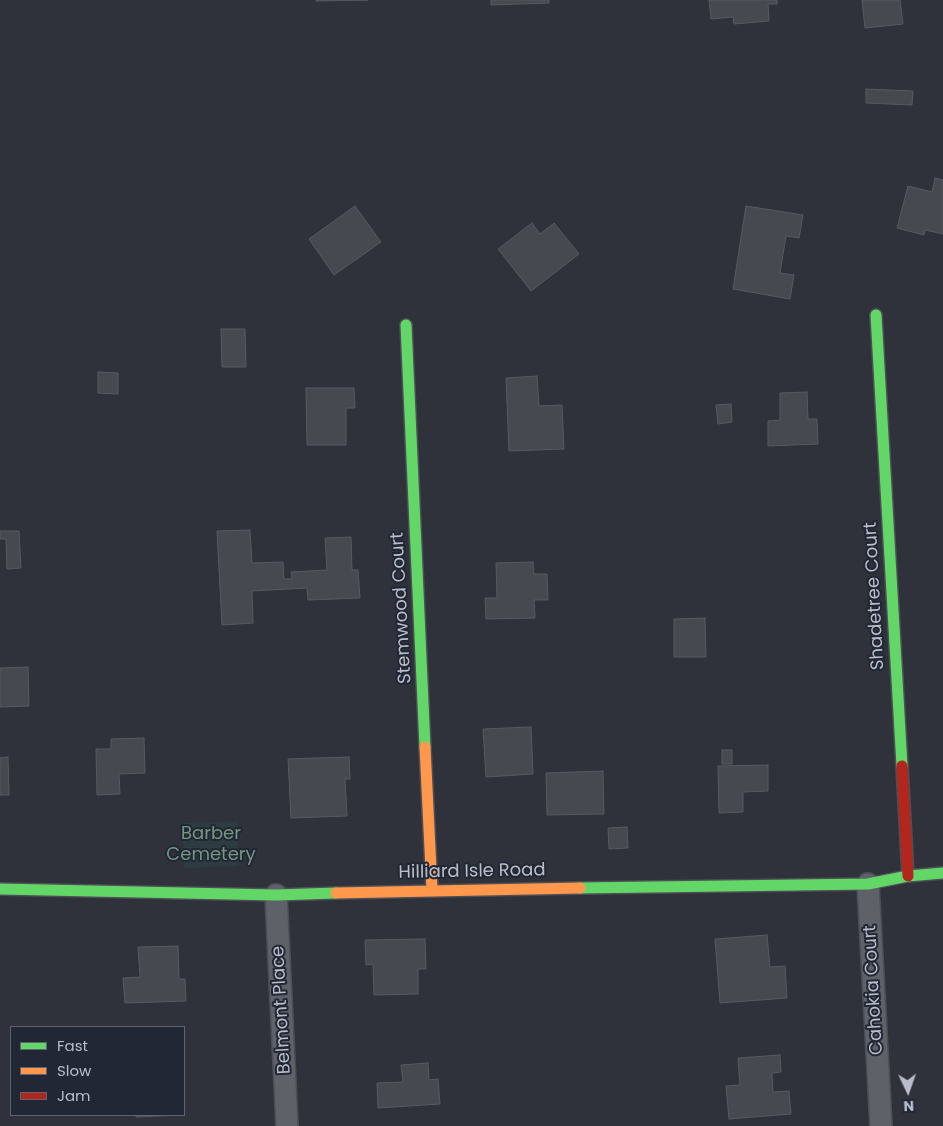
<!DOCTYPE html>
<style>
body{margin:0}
#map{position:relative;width:943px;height:1126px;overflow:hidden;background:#2f323a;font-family:Poppins,sans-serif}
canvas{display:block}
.legend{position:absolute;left:10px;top:1026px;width:175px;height:90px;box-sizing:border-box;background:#222735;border:1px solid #5f6371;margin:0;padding:6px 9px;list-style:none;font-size:15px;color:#babeca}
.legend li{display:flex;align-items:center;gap:10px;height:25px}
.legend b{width:25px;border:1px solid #5f6371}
.north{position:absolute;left:883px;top:1066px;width:50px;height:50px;-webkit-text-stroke:4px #222735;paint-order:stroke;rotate:177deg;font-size:14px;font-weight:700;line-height:20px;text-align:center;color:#babeca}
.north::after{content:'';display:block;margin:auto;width:18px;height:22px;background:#babeca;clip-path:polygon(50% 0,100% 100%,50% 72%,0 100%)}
</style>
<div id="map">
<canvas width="943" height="1126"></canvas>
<ul class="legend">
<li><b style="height:6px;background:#63d668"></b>Fast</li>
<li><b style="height:6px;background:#ff974d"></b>Slow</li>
<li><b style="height:6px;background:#b3261e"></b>Jam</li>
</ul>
<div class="north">N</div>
</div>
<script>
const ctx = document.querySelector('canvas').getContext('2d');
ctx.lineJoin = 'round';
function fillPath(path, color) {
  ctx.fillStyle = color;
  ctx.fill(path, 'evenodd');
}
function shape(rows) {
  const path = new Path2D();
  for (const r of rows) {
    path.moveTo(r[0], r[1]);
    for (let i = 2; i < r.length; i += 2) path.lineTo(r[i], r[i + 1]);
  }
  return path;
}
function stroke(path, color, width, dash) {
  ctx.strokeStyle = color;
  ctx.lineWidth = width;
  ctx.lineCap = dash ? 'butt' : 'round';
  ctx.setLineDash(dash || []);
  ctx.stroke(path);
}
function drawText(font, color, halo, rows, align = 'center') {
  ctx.font = font + ' Poppins,sans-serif';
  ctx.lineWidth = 4;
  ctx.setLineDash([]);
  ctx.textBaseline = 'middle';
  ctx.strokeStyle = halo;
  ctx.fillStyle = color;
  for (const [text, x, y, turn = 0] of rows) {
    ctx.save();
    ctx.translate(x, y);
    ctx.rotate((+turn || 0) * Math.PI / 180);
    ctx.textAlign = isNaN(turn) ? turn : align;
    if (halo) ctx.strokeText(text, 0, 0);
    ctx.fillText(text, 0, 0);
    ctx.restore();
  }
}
fillPath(shape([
 [237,821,239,866,184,868,183,823]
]), '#2d3c40');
const building = shape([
 [316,0,368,0,316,1,316,0],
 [491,0,549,0,549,3,491,5,491,0],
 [709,0,777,0,777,4,768,4,769,21,734,24,733,17,711,19,709,0],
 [862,0,900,0,903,24,865,28,862,0],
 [866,89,913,91,912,105,866,103,866,89],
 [935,178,943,180,943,234,925,230,924,235,897,228,908,186,932,192,935,178],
 [355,206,381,242,334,275,309,239,355,206],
 [746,206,803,215,799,238,786,236,780,273,794,275,790,299,733,289,746,206],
 [532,223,540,234,554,223,579,254,531,291,498,249,532,223],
 [221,329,245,329,246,367,222,367,221,329],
 [98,372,118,373,118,394,98,393,98,372],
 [537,376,539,406,562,405,564,449,509,451,506,378,537,376],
 [306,388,354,388,355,408,346,408,346,445,307,445,306,388],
 [807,392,808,419,817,419,818,444,768,446,768,421,780,420,780,393,807,392],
 [731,404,732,422,718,424,716,405,731,404],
 [250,530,252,563,283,562,284,579,292,579,291,572,327,570,325,538,351,537,352,570,358,570,360,598,308,600,307,588,252,591,253,623,222,625,217,531,250,530],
 [0,531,19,531,21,568,7,569,6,539,0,539,0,531],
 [533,562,534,574,547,574,548,600,534,600,535,618,486,619,485,598,497,598,496,563,533,562],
 [705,618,706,657,674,657,674,619,705,618],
 [28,667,29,706,0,707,0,668,28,667],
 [531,727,533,774,486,777,483,729,531,727],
 [144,738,145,773,119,774,120,794,97,795,96,749,111,749,111,739,144,738],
 [722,750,732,750,732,764,722,764,722,750],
 [8,757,9,795,0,795,0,758,8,757],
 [349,757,350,779,345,779,347,816,291,818,288,759,349,757],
 [768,765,768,791,743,792,743,812,719,813,718,766,768,765],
 [603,771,604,814,547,815,546,773,603,771],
 [627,827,628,848,609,849,608,828,627,827],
 [767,935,770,967,785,966,787,998,720,1003,715,939,767,935],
 [425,939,426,969,418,969,418,994,374,995,373,964,366,965,365,940,425,939],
 [178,946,179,979,185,979,186,1001,125,1003,123,978,140,977,138,947,178,946],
 [780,1055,781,1072,772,1073,773,1092,789,1091,791,1114,729,1119,726,1086,740,1085,738,1058,780,1055],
 [428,1063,429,1080,438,1079,440,1104,378,1108,377,1083,403,1082,401,1065,428,1063],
 [136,1115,183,1115,136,1117,136,1115]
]);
fillPath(building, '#46494f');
stroke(building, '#575a62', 1);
const street = shape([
 [868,884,881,1126],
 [276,895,287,1126]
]);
const fast = shape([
 [876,315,902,766],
 [406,325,425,747],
 [580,888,868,884,908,876,943,873],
 [0,889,276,895,336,893]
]);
const slow = shape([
 [425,747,432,890],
 [336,893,580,888]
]);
const jam = shape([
 [902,766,908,876]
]);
stroke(street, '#4c4f55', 24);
stroke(fast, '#4c4f55', 14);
stroke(slow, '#4c4f55', 14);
stroke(jam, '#4c4f55', 14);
stroke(street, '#5f6168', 21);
stroke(fast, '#63d668', 11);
stroke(slow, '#ff974d', 11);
stroke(jam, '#b3261e', 11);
drawText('18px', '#babeca', '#222735', [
 ["Shadetree Court",875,596,-93],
 ["Stemwood Court",402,608,-93],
 ["Hilliard Isle Road",472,872,-1],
 ["Cahokia Court",874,990,-93],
 ["Belmont Place",282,1010,-93]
]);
drawText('18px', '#759782', '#222735', [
 ["Barber",211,834],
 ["Cemetery",211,855]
]);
</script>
